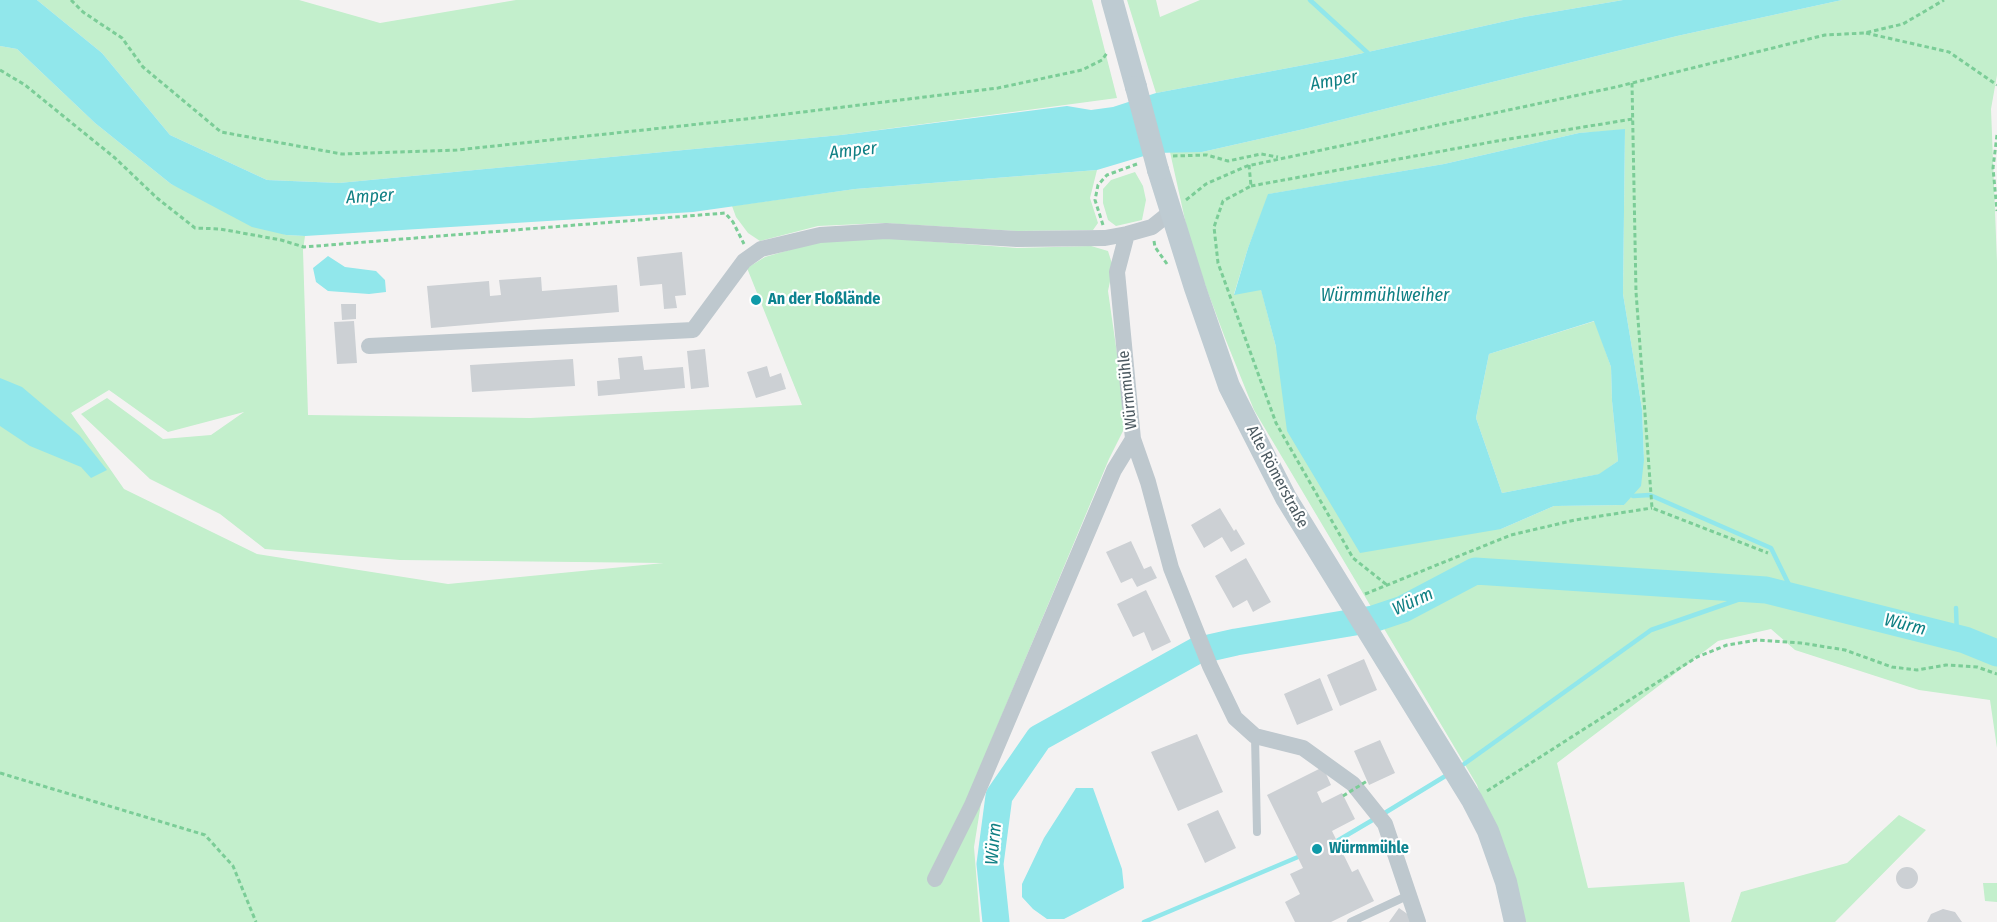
<!DOCTYPE html>
<meta charset="utf-8">
<style>
body{margin:0}
canvas{display:block;background:#f4f2f2}
</style>
<canvas width="1997" height="922"></canvas>
<script>
const ctx = document.querySelector('canvas').getContext('2d');
ctx.lineJoin = 'round';
function fillPath(path, color) {
  ctx.fillStyle = color;
  ctx.fill(path, 'evenodd');
}
function shape(rows) {
  const path = new Path2D();
  for (const r of rows) {
    if (r.length === 3) {
      path.moveTo(r[0] + r[2], r[1]);
      path.arc(r[0], r[1], r[2], 0, 2 * Math.PI);
      continue;
    }
    path.moveTo(r[0], r[1]);
    for (let i = 2; i < r.length; i += 2) path.lineTo(r[i], r[i + 1]);
  }
  return path;
}
function stroke(path, color, width, dash) {
  ctx.strokeStyle = color;
  ctx.lineWidth = width;
  ctx.lineCap = dash ? 'butt' : 'round';
  ctx.setLineDash(dash || []);
  ctx.stroke(path);
}
function drawText(font, color, halo, rows, align = 'center') {
  ctx.font = font + ' "Fira Sans Condensed",sans-serif';
  ctx.lineWidth = 4.5;
  ctx.setLineDash([]);
  ctx.textBaseline = 'middle';
  ctx.strokeStyle = halo;
  ctx.fillStyle = color;
  for (const [text, x, y, turn = 0] of rows) {
    ctx.save();
    ctx.translate(x, y);
    ctx.rotate((+turn || 0) * Math.PI / 180);
    ctx.textAlign = isNaN(turn) ? turn : align;
    if (halo) ctx.strokeText(text, 0, 0);
    ctx.fillText(text, 0, 0);
    ctx.restore();
  }
}
fillPath(shape([
 [37,0,299,0,380,23,516,0,1092,0,1117,98,841,135,339,183,267,180,170,135,102,53],
 [1127,0,1156,0,1160,17,1200,0,1623,0,1524,17,1341,58,1156,93],
 [1842,0,1997,0,1997,75,1991,109,1997,262,1997,748,1990,700,1919,690,1795,650,1771,629,1718,641,1557,763,1588,888,1684,882,1690,922,1523,922,1477,785,1254,410,1225,338,1191,247,1170,152,1202,152,1304,129,1677,36],
 [1625,130,1623,294,1642,409,1644,460,1624,505,1554,506,1501,529,1276,347,1261,289,1234,294,1248,248,1269,194,1444,164,1579,133],
 [0,46,17,49,95,123,171,184,286,235,305,236,303,250,308,415,530,418,802,405,747,268,765,257,821,241,886,238,1017,248,1091,246,1108,251,1113,267,1108,291,1127,423,1109,459,991,741,974,847,980,922,0,922],
 [109,390,168,432,244,412,211,435,163,439,107,398,81,414,150,479,220,514,265,549,400,560,664,563,448,584,257,554,124,489,71,413],
 [1097,170,1090,198,1098,223,1093,230,1017,231,883,223,818,226,760,241,748,233,736,217,732,206,855,189],
 [1135,172,1143,186,1146,200,1142,220,1116,226,1108,220,1103,203,1103,189,1111,180],
 [1595,321,1611,367,1612,401,1618,461,1600,474,1502,493,1476,418,1489,354],
 [1899,815,1926,830,1835,922,1731,922,1741,892,1847,863],
 [1983,883,1997,883,1997,902,1985,901]
]), '#c3efcc');
fillPath(shape([
 [0,0,37,0,102,53,170,135,267,180,339,183,841,135,1067,106,1091,110,1113,107,1156,93,1341,58,1524,17,1623,0,1842,0,1677,36,1304,129,1202,152,1154,153,1097,170,855,189,693,212,305,236,286,235,252,227,171,184,95,123,17,49,0,46],
 [1625,129,1623,294,1642,409,1644,460,1641,486,1624,505,1554,506,1501,529,1360,553,1287,431,1276,347,1261,290,1234,295,1248,248,1268,194,1444,164,1579,133],
 [1594,321,1611,367,1612,401,1618,461,1599,474,1502,493,1476,418,1489,354],
 [328,256,345,267,376,271,385,280,386,292,369,294,328,291,316,282,313,268],
 [0,378,22,387,80,436,107,470,91,478,81,467,30,446,0,426],
 [1076,788,1093,788,1122,869,1124,888,1064,919,1047,919,1033,909,1022,897,1022,884,1044,838]
]), '#91e7eb');
stroke(shape([
 [1310,0,1370,55],
 [1633,496,1650,495,1771,548,1795,597],
 [1956,608,1957,638],
 [1460,767,1651,630,1766,590],
 [1383,814,1447,775],
 [1337,841,1376,818],
 [1144,922,1298,857]
]), '#91e7eb', 4.5);
stroke(shape([
 [996,922,990,864,999,796,1039,738,1196,651,1236,642,1373,619,1403,609,1475,571,1766,590,1965,640,1997,653]
]), '#91e7eb', 27);
fillPath(shape([
 [682,252,686,295,675,296,677,308,664,309,662,284,640,286,637,257],
 [541,277,542,291,617,285,619,312,431,328,427,286,489,281,490,296,501,295,499,280],
 [341,304,356,304,356,319,342,320],
 [354,321,357,363,337,364,334,322],
 [705,349,709,387,691,389,687,351],
 [642,356,644,370,683,367,685,388,598,396,597,381,620,379,618,358],
 [573,359,575,386,472,392,470,365],
 [767,366,770,377,781,373,786,389,756,398,747,372],
 [1220,508,1234,531,1236,529,1245,544,1231,552,1222,537,1204,548,1191,525],
 [1131,541,1144,569,1151,566,1157,578,1137,587,1132,578,1121,583,1106,552],
 [1246,558,1271,602,1253,612,1247,600,1233,608,1215,576],
 [1146,590,1171,642,1152,651,1144,632,1133,637,1117,604],
 [1364,659,1377,690,1340,706,1327,675],
 [1320,678,1333,710,1297,725,1284,694],
 [1197,734,1223,792,1178,811,1151,752],
 [1380,740,1395,773,1369,785,1354,751],
 [1323,767,1331,785,1317,792,1322,803,1342,793,1355,819,1332,831,1352,872,1358,869,1374,901,1331,922,1295,922,1285,902,1300,894,1290,874,1303,868,1267,795],
 [1218,810,1236,848,1205,863,1187,824],
 [1907,878,11],
 [1399,908,1413,918,1410,922,1389,922],
 [1943,909,1955,912,1962,922,1927,922,1931,914]
]), '#ccd0d4');
stroke(shape([
 [71,0,83,12,122,38,143,67,221,132,342,154,457,150,746,119,998,88,1082,70,1102,60,1107,53],
 [1866,33,1949,52,1997,85],
 [0,70,25,85,115,158,157,198,195,228,220,229,281,240,304,247,725,213,733,222,744,244],
 [1632,83,1636,292,1652,508,1768,553],
 [1997,135,1993,168,1997,211],
 [1173,156,1207,155,1228,161,1261,154,1278,157],
 [1249,165,1251,186,1223,201,1214,227,1218,263,1276,423,1353,558,1387,585],
 [1251,186,1497,141,1633,119],
 [1186,200,1206,184,1247,166,1616,87,1825,35,1864,33,1903,24,1944,0],
 [1103,225,1095,200,1098,185,1107,175,1137,164],
 [1154,241,1155,247,1167,264],
 [1365,594,1511,535,1575,520,1652,508],
 [0,773,205,835,233,866,256,922],
 [1487,791,1697,657,1727,645,1757,640,1801,643,1845,650,1892,667,1917,670,1946,665,1977,667,1997,674]
]), '#7bcd97', 3, [4.5, 3]);
stroke(shape([
 [1255,736,1257,832],
 [1351,922,1409,895]
]), '#bec8ce', 8);
stroke(shape([
 [1127,234,1117,272,1133,439,1148,482,1171,568,1210,666,1235,718,1255,736,1303,748,1353,784,1385,824,1418,922],
 [369,346,693,330,744,261,761,249,820,235,886,231,1017,239,1105,238,1127,234,1152,227,1172,211],
 [935,879,972,805,1114,470,1133,439]
]), '#bec8ce', 16);
stroke(shape([
 [1112,0,1136,87],
 [1158,170,1195,288,1229,386,1286,498,1472,800,1488,831,1506,882,1515,922]
]), '#becbd2', 22);
stroke(shape([
 [1343,796,1367,781]
]), '#7bcd97', 3, [4.5, 3]);
stroke(shape([
 [1136,87,1158,170]
]), '#becbd2', 22);
for (const [x, y, r, color] of [
 [756,300,6,"#0f9aa8"],
 [1317,849,6,"#0f9aa8"]
]) {
  const dot = new Path2D();
  dot.arc(x, y, r, 0, 2 * Math.PI);
  ctx.fillStyle = color;
  ctx.fill(dot);
  stroke(dot, '#fff', 2);
}
drawText('bold 16px', '#0d838f', '#fff', [
 ["An der Floßlände",768,300],
 ["Würmmühle",1329,849]
], 'left');
drawText('16px', '#4a585f', '#fff', [
 ["Würmmühle",1128,390,-96],
 ["Alte Römerstraße",1277,477,62]
]);
drawText('italic 18px', '#108084', '#fff', [
 ["Amper",1334,81,-10],
 ["Amper",853,151,-6],
 ["Amper",370,197,-3],
 ["Würmmühlweiher",1385,296],
 ["Würm",1413,602,-25],
 ["Würm",1905,625,14],
 ["Würm",994,844,-85]
]);
</script>
